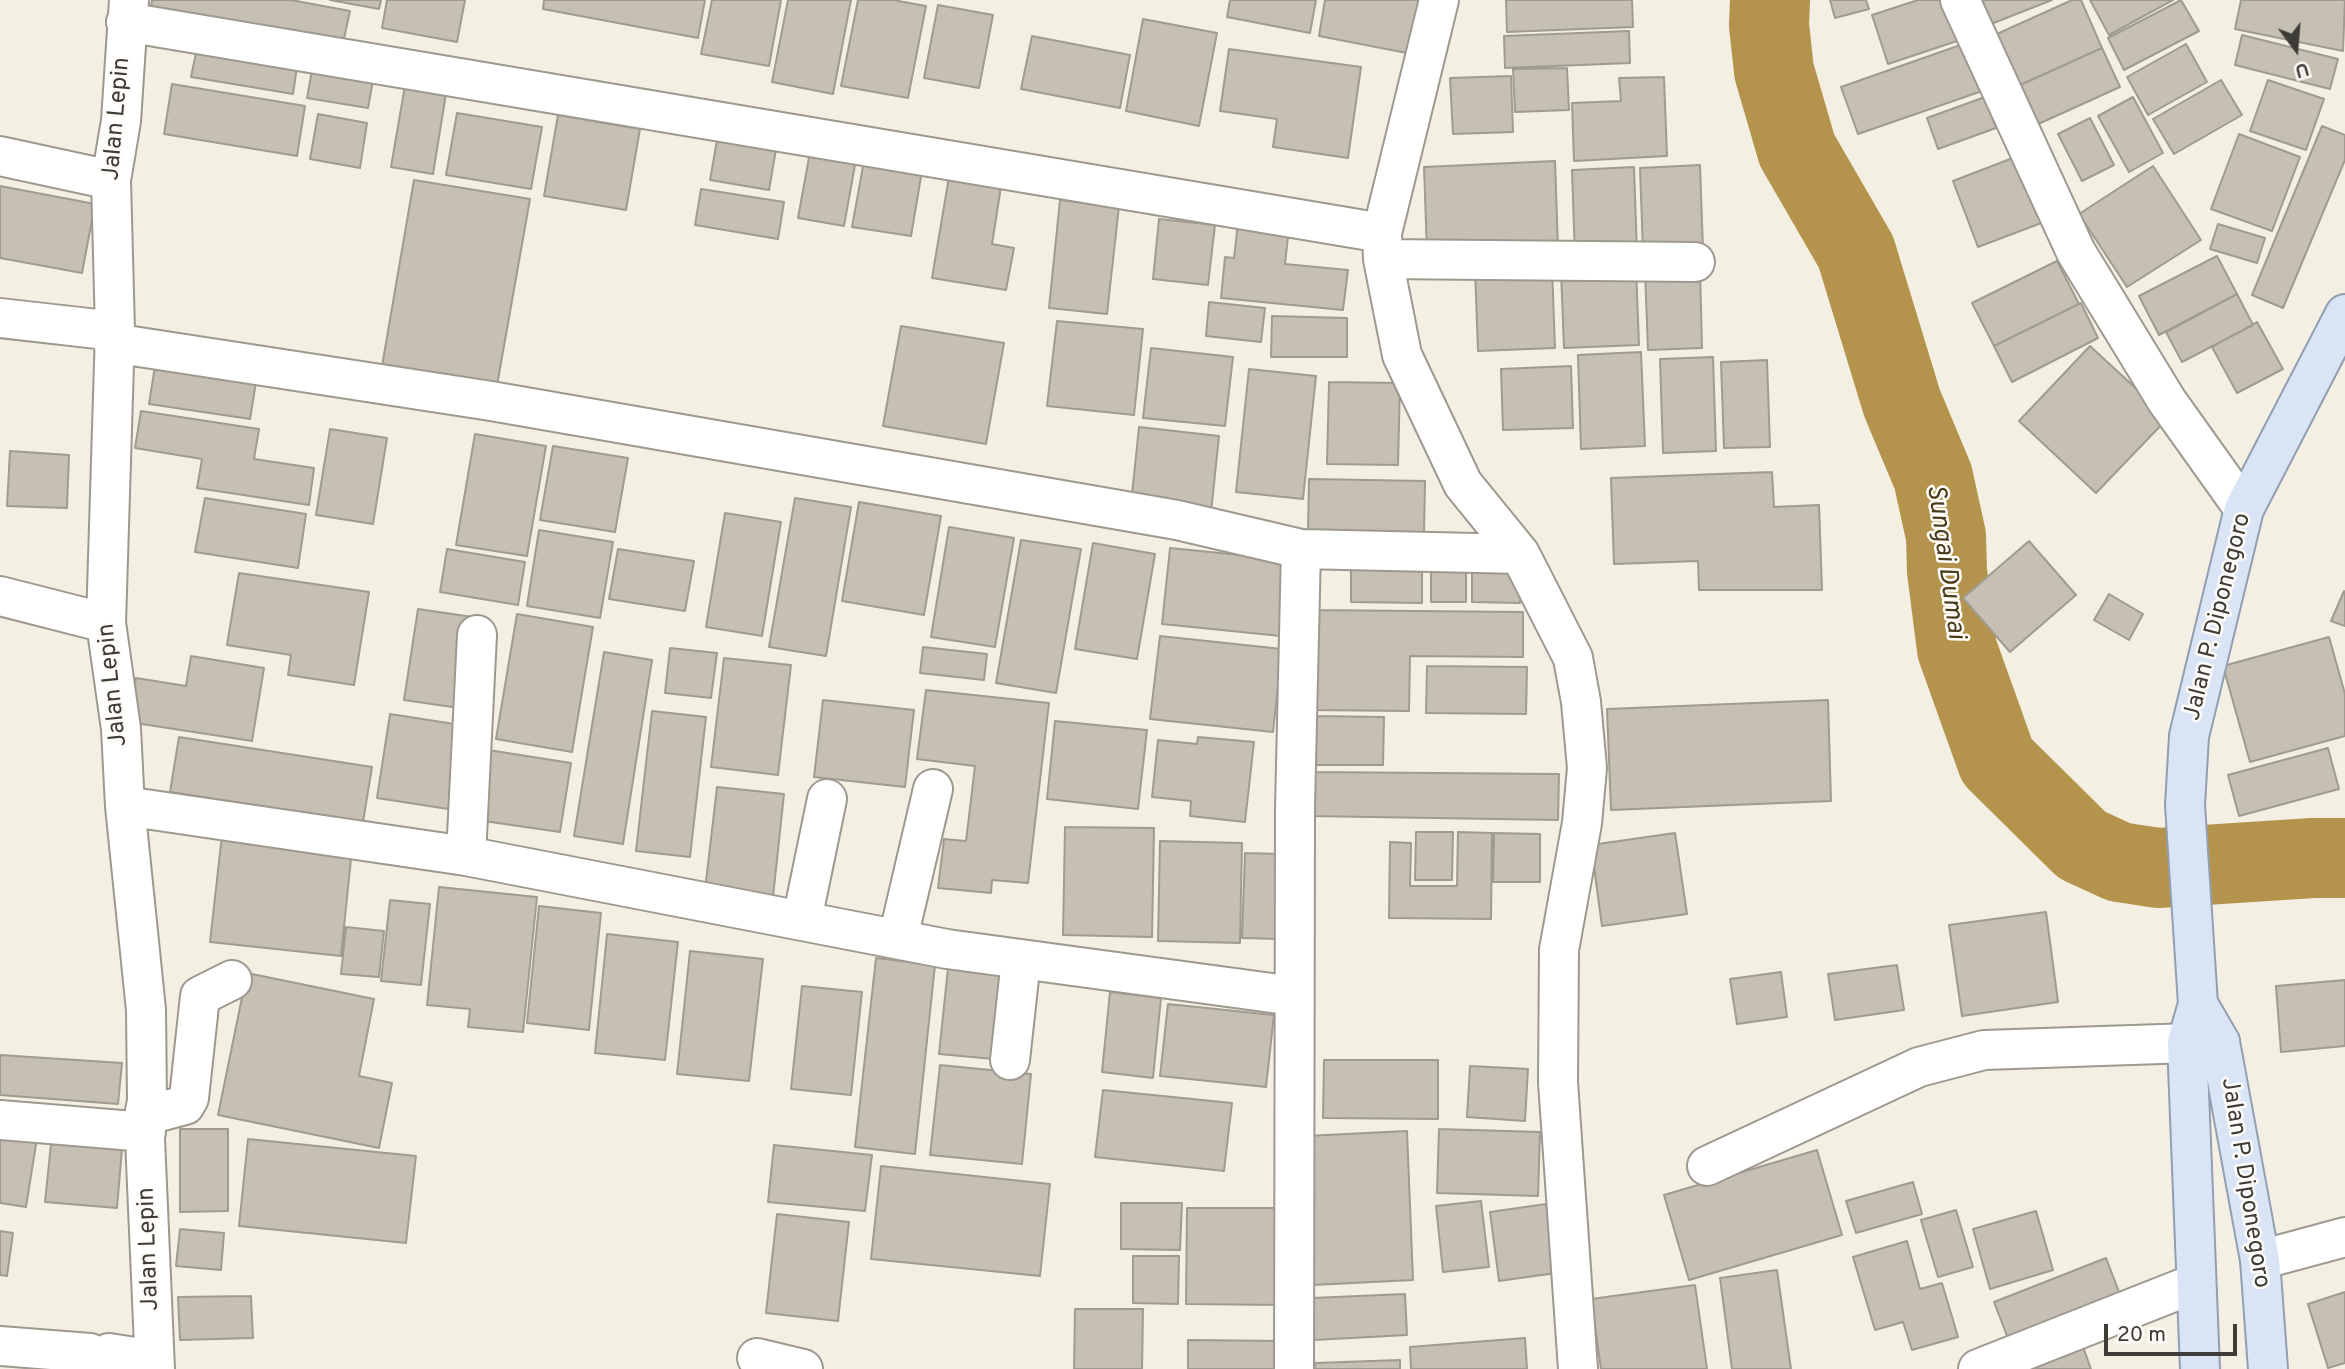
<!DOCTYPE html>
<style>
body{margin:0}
#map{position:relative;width:2345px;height:1369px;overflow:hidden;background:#f4efe3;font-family:Overpass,sans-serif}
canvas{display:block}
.north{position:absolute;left:2261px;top:14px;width:70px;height:70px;-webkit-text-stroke:5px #fffcf8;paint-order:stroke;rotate:164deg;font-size:19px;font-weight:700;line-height:28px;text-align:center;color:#3e3c37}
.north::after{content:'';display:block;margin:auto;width:24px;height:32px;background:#3e3c37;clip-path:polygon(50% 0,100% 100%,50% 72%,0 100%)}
.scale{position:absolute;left:2104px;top:1324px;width:133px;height:32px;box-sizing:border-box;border:4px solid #3e3c37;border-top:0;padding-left:9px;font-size:21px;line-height:24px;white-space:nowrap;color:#3e3c37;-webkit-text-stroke:5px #fffcf8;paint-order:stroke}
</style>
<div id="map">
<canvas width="2345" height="1369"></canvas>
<div class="north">U</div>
<div class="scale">20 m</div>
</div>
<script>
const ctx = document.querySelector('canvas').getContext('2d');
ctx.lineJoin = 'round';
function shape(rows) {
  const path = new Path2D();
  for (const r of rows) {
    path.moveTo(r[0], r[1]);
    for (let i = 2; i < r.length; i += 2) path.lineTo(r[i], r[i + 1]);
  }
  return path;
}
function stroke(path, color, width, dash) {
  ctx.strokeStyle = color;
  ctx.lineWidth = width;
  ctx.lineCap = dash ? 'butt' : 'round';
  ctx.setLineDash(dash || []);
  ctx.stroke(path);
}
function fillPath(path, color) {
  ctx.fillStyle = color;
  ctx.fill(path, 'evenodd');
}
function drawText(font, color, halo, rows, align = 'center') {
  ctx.font = font + ' Overpass,sans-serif';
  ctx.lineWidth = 5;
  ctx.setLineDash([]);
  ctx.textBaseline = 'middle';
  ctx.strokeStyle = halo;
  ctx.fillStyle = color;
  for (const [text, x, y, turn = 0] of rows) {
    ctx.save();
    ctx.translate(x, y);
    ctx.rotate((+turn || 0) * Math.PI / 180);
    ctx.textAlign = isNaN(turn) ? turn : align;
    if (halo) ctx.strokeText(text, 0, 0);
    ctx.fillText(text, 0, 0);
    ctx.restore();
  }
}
stroke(shape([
 [1770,0,1769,25,1774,71,1797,150,1856,252,1902,403,1933,477,1946,536,1947,571,1957,649,1997,761,2082,845,2119,862,2158,868,2313,858,2345,858]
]), '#b4944c', 80);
const building = shape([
 [152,0,291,0,350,11,343,43,151,7,152,0],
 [330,0,381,0,379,9,330,0],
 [387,0,465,0,457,42,382,28,387,0],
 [544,0,705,0,698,38,543,9,544,0],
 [712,0,781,0,769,66,701,54,712,0],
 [788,0,851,0,833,94,772,82,788,0],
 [858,0,893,0,926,6,908,98,841,86,858,0],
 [1230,0,1316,0,1310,33,1227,17,1230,0],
 [1325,0,1423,0,1412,54,1319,36,1325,0],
 [1506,0,1632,0,1633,27,1507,32,1506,0],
 [1830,0,1866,0,1869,9,1835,18,1830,0],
 [1918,0,1950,0,1963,39,1888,64,1872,15,1918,0],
 [1982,0,2052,0,1991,24,1982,0],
 [2072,0,2081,0,2102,48,2020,85,1997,34,2072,0],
 [2090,0,2173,0,2109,35,2090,0],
 [2181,0,2199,31,2124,70,2108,38,2181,0],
 [2241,0,2345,0,2343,51,2235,29,2241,0],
 [938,5,993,15,979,88,924,78,938,5],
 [1143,19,1217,33,1199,126,1126,111,1143,19],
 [1629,31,1630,63,1505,68,1504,36,1629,31],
 [2242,35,2338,59,2330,89,2235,65,2242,35],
 [1032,36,1130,55,1120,108,1021,89,1032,36],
 [1969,42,1985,90,1858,134,1841,87,1969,42],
 [198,43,298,60,293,94,191,77,198,43],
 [2186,44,2207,82,2148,115,2127,77,2186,44],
 [2102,48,2120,87,2036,125,2018,86,2102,48],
 [1229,49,1361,67,1348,158,1273,147,1277,119,1220,111,1229,49],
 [313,65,374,75,368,108,307,98,313,65],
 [1567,68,1569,110,1515,112,1513,69,1567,68],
 [407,74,448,81,433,174,391,167,407,74],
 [1511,76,1513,132,1453,134,1450,78,1511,76],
 [1664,77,1667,156,1574,161,1572,103,1621,101,1619,78,1664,77],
 [2221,80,2242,115,2174,154,2153,119,2221,80],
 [2268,80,2324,99,2306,150,2250,131,2268,80],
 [172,84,305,106,297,156,164,134,172,84],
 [1985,97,1996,128,1938,149,1927,118,1985,97],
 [2133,97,2163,153,2129,172,2098,116,2133,97],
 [457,113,542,127,531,189,446,175,457,113],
 [318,114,367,123,360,168,310,159,318,114],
 [558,115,640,129,626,210,544,196,558,115],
 [2090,118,2114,165,2082,181,2058,134,2090,118],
 [2322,126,2345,135,2345,160,2283,308,2252,295,2322,126],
 [719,129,778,138,769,190,710,180,719,129],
 [2239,134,2300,157,2272,231,2211,209,2239,134],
 [812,141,858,148,844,226,798,218,812,141],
 [866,150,924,159,911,236,852,227,866,150],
 [2018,156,2044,222,1978,247,1953,181,2018,156],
 [1555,161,1558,248,1427,253,1424,167,1555,161],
 [951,165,1003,174,992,244,1014,248,1006,290,932,278,951,165],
 [1700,165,1703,250,1643,252,1640,168,1700,165],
 [2153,166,2201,240,2127,287,2079,214,2153,166],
 [1634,167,1637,254,1575,256,1572,170,1634,167],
 [414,180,530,199,496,391,381,372,414,180],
 [0,186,95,204,82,273,0,258,0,186],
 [701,189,784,202,778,239,695,225,701,189],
 [1060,200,1119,206,1107,314,1049,308,1060,200],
 [1159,219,1215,225,1208,285,1153,279,1159,219],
 [1238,223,1289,228,1285,264,1348,270,1343,310,1221,298,1225,257,1234,258,1238,223],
 [2218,224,2265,238,2257,263,2210,249,2218,224],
 [2217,256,2237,294,2159,335,2139,296,2217,256],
 [2057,261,2079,304,1994,346,1972,303,2057,261],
 [1552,268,1555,348,1478,351,1475,270,1552,268],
 [1636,268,1639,345,1564,348,1561,271,1636,268],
 [1700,269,1702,348,1648,350,1645,271,1700,269],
 [2237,294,2253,325,2182,362,2166,332,2237,294],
 [1209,302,1265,308,1261,342,1206,336,1209,302],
 [2081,303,2098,338,2012,382,1994,346,2081,303],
 [1272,316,1347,318,1347,357,1271,357,1272,316],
 [1057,321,1143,329,1134,415,1047,406,1057,321],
 [2257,322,2283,369,2237,393,2212,347,2257,322],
 [901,326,1004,343,986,444,883,426,901,326],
 [2090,346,2168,418,2096,493,2019,421,2090,346],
 [1151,348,1233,357,1225,426,1143,418,1151,348],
 [1641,352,1645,446,1581,449,1578,355,1641,352],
 [1713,357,1716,451,1663,453,1660,359,1713,357],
 [156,360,257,376,250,419,149,404,156,360],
 [1767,360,1770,447,1724,448,1721,362,1767,360],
 [1571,366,1573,428,1503,430,1501,369,1571,366],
 [1249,369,1316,376,1303,499,1236,492,1249,369],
 [1329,382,1400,383,1398,465,1327,464,1329,382],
 [141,411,259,429,254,459,314,468,309,505,197,488,202,459,135,448,141,411],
 [1139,427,1219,436,1211,513,1131,504,1139,427],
 [330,429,387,438,373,524,316,515,330,429],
 [475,434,546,446,527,556,456,545,475,434],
 [553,446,628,458,615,532,540,520,553,446],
 [10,451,69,455,67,508,7,506,10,451],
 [1772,472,1774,507,1819,505,1822,590,1699,590,1698,561,1614,564,1611,478,1772,472],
 [1309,479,1425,481,1424,534,1308,533,1309,479],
 [205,498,306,514,298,568,195,552,205,498],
 [795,498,851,507,826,656,769,647,795,498],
 [859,502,941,516,924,615,842,601,859,502],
 [725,513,781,522,762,636,706,627,725,513],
 [949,527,1014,538,995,647,931,637,949,527],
 [539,530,613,542,600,618,527,606,539,530],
 [1021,540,1081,549,1056,693,996,683,1021,540],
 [2029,541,2076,595,2010,652,1963,598,2029,541],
 [1093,543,1155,554,1137,659,1075,649,1093,543],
 [1170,548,1290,560,1281,636,1162,624,1170,548],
 [447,549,525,562,518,605,440,592,447,549],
 [618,549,694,561,685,611,609,599,618,549],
 [1351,565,1422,566,1422,603,1351,602,1351,565],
 [1431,565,1466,566,1466,602,1431,602,1431,565],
 [1472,567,1521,568,1520,603,1472,602,1472,567],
 [239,573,369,592,354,685,288,675,291,655,227,645,239,573],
 [2344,591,2345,592,2345,626,2331,621,2344,591],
 [2109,594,2143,614,2129,640,2094,620,2109,594],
 [418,609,473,617,459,708,404,700,418,609],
 [1309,610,1523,612,1523,657,1410,656,1409,711,1307,710,1309,610],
 [517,614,593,627,572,752,496,739,517,614],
 [1160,636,1282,649,1273,732,1150,719,1160,636],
 [2329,637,2345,694,2345,736,2250,762,2223,666,2329,637],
 [923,647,987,654,984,680,920,673,923,647],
 [670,648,717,653,711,698,665,693,670,648],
 [604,652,652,660,623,844,574,836,604,652],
 [191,656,264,668,252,741,129,722,136,678,186,686,191,656],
 [724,658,791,665,778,775,711,767,724,658],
 [1427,666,1527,667,1526,714,1426,713,1427,666],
 [926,690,1049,703,1028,883,992,880,991,893,938,888,944,839,966,841,975,766,917,759,926,690],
 [823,700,914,710,905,787,814,777,823,700],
 [1828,700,1831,801,1611,810,1607,709,1828,700],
 [652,711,706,717,690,857,636,851,652,711],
 [390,714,461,725,448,809,377,798,390,714],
 [1314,716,1384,717,1383,765,1313,765,1314,716],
 [1055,721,1147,730,1138,809,1047,799,1055,721],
 [179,737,372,767,363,822,170,792,179,737],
 [1198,737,1254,742,1245,822,1190,816,1191,801,1152,797,1158,740,1197,744,1198,737],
 [2328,748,2339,789,2239,816,2228,775,2328,748],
 [482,749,571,763,560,832,470,819,482,749],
 [1310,772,1559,774,1558,820,1309,816,1310,772],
 [717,787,784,794,773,897,705,890,717,787],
 [1065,827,1154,828,1152,937,1063,935,1065,827],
 [1416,832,1453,832,1452,880,1415,880,1416,832],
 [1458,832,1492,833,1491,919,1389,918,1390,842,1411,843,1410,886,1457,886,1458,832],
 [1494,833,1540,834,1540,882,1493,882,1494,833],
 [1675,833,1687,914,1602,926,1591,845,1675,833],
 [222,835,352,849,341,956,210,942,222,835],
 [1160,841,1242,843,1240,943,1158,941,1160,841],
 [1245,853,1281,854,1279,939,1242,938,1245,853],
 [439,887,537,897,523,1032,468,1027,470,1009,427,1005,439,887],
 [390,900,430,904,421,985,381,981,390,900],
 [539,906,601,913,589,1030,527,1023,539,906],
 [2046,912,2058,1002,1962,1016,1949,925,2046,912],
 [346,927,384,931,379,977,341,974,346,927],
 [607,934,678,942,665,1060,595,1053,607,934],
 [690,951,763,959,749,1081,677,1074,690,951],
 [876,958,935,965,915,1154,855,1147,876,958],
 [1897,965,1904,1010,1835,1020,1828,974,1897,965],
 [948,968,1003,973,994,1059,939,1054,948,968],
 [1781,972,1787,1017,1737,1024,1730,979,1781,972],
 [247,973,374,999,359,1076,392,1083,379,1148,218,1115,247,973],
 [2345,980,2345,1046,2281,1052,2276,986,2345,980],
 [802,986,862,992,851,1095,791,1089,802,986],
 [1110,992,1161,998,1153,1078,1102,1072,1110,992],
 [1168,1004,1274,1015,1266,1087,1160,1076,1168,1004],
 [0,1055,122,1063,118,1104,0,1095,0,1055],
 [1324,1060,1438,1060,1438,1119,1323,1118,1324,1060],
 [940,1065,1031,1074,1022,1164,930,1155,940,1065],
 [1470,1066,1528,1069,1525,1121,1467,1117,1470,1066],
 [1103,1090,1232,1103,1224,1171,1095,1157,1103,1090],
 [180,1129,228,1129,228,1211,180,1212,180,1129],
 [1439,1129,1540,1132,1538,1196,1437,1193,1439,1129],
 [1407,1131,1413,1280,1312,1285,1306,1136,1407,1131],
 [0,1132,37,1138,26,1207,0,1203,0,1132],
 [248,1139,416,1156,406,1243,239,1226,248,1139],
 [51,1144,122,1149,117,1208,45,1202,51,1144],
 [774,1145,872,1155,865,1211,768,1202,774,1145],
 [1817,1150,1842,1235,1689,1280,1664,1195,1817,1150],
 [881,1166,1050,1184,1040,1276,871,1259,881,1166],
 [1913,1182,1922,1214,1856,1233,1846,1201,1913,1182],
 [1481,1201,1489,1267,1443,1272,1436,1206,1481,1201],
 [1121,1203,1182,1203,1180,1250,1121,1249,1121,1203],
 [1546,1204,1556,1273,1499,1281,1490,1212,1546,1204],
 [1187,1208,1284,1208,1283,1305,1186,1304,1187,1208],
 [1956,1210,1973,1267,1938,1277,1921,1220,1956,1210],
 [2036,1211,2053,1270,1990,1289,1973,1229,2036,1211],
 [777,1214,849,1222,838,1321,766,1313,777,1214],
 [180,1229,224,1233,221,1270,176,1266,180,1229],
 [0,1231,13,1233,7,1276,0,1275,0,1231],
 [1907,1241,1920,1289,1942,1283,1958,1337,1912,1350,1903,1322,1875,1330,1853,1257,1907,1241],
 [1133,1256,1179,1256,1178,1304,1133,1303,1133,1256],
 [2106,1258,2121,1297,2009,1341,1994,1302,2106,1258],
 [1777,1270,1791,1369,1732,1369,1720,1278,1777,1270],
 [1695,1285,1707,1369,1601,1369,1591,1299,1695,1285],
 [2345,1292,2345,1363,2328,1368,2308,1304,2345,1292],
 [1405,1294,1407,1335,1314,1340,1312,1298,1405,1294],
 [251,1296,253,1338,180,1340,178,1297,251,1296],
 [1075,1309,1143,1309,1142,1369,1074,1369,1075,1309],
 [1525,1338,1527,1369,1411,1369,1410,1347,1525,1338],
 [1188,1340,1283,1341,1282,1369,1188,1369,1188,1340],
 [2082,1344,2091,1369,2013,1369,2082,1344],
 [1400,1360,1400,1369,1315,1369,1315,1363,1400,1360]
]);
fillPath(building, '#c5bfb4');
stroke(building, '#a09b91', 2);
const minor = shape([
 [129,0,121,121,111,180,115,331,106,623,121,729,125,806,146,1010,147,1101,144,1116,155,1369],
 [1439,0,1382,233,1383,259,1402,355,1463,484,1520,554,1573,658,1581,702,1587,768,1582,823,1559,950,1558,1082,1578,1369],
 [1960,0,2076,252,2167,401,2244,509],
 [126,22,1382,233],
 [0,156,111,180],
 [1383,259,1695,262],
 [0,318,115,331],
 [113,343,491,401,1177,520,1301,549,1520,554],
 [0,596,106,623],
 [125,806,466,856,947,949,1294,996],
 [466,856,477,635],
 [802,920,827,799],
 [898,938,933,789],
 [1010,1060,1021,960],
 [144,1116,185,1105,189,1098,200,996,232,980],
 [0,1120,146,1132],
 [1707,1166,1919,1067,1984,1050,2220,1042],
 [2260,1260,2345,1237],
 [0,1346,90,1353],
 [109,1353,154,1360],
 [757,1358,803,1369],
 [1294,1369,1295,808,1301,549],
 [1978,1369,2196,1283]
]);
const major = shape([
 [2198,1004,2220,1042,2260,1260,2268,1369],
 [2200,1369,2187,1042,2198,1004,2185,805,2189,736,2244,509,2345,314]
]);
stroke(minor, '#9e998f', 42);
stroke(major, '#929eb1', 42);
stroke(minor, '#fff', 38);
stroke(major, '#d9e5f7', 38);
drawText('24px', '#3e3c37', '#fffcf8', [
 ["Jalan Lepin",118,119,-85],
 ["Jalan P. Diponegoro",2219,617,-76],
 ["Jalan Lepin",114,685,-96],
 ["Jalan P. Diponegoro",2244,1183,81],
 ["Jalan Lepin",150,1249,-92]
]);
drawText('italic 26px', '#483a1a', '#fffcf8', [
 ["Sungai Dumai",1944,562,82]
]);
</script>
